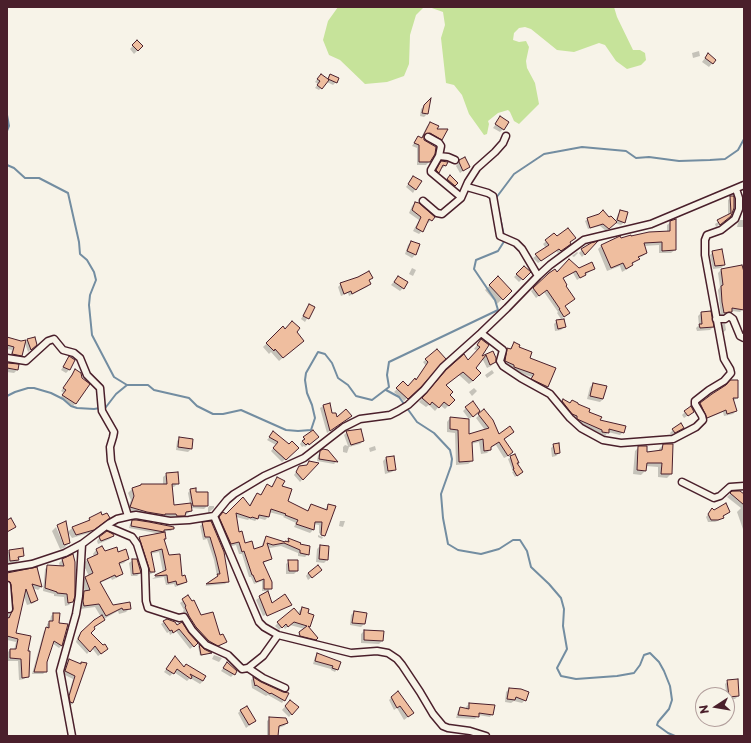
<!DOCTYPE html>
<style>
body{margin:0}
#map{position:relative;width:751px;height:743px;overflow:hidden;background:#f7f3e8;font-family:"Playpen Sans",sans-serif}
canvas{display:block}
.frame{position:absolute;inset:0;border:8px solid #4a1f2b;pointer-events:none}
.north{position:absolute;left:695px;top:687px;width:40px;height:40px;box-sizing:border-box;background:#f7f3e8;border:1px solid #b29e9c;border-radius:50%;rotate:258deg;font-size:11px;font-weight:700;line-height:16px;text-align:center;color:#4a1f2b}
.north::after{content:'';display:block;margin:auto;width:14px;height:18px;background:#4a1f2b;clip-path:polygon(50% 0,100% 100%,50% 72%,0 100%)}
</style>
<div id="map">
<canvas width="751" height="743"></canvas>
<div class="frame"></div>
<div class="north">N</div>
</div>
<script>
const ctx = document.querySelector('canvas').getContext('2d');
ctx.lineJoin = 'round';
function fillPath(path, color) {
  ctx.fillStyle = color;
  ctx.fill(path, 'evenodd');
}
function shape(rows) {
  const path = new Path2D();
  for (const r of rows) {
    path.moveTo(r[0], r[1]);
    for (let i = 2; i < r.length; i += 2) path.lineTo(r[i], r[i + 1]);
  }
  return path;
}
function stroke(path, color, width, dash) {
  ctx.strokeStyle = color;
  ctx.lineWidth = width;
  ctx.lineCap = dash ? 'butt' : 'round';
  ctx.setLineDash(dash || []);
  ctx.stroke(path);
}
fillPath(shape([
 [338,7,424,7,416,15,410,35,409,64,404,76,387,82,365,84,340,60,329,55,323,40,328,21],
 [429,7,614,7,617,17,633,50,640,50,645,53,646,60,641,65,627,69,616,61,605,45,599,43,574,52,557,50,531,29,525,27,519,28,514,33,513,40,519,42,526,41,529,47,526,61,527,68,535,83,539,104,519,124,514,121,510,112,508,110,498,113,488,121,489,124,487,134,484,135,469,114,462,95,454,85,446,83,441,38,445,25,443,12]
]), '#c6e39a');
fillPath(shape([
 [137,41,142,46,134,54,130,49],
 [699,51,700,56,693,58,692,53],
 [705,58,715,60,709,67,702,62],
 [330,75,336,82,333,85,327,82,319,90,315,88,318,84,315,82,318,78,327,80],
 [429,101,427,114,424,117,420,116,421,109],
 [498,121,503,129,500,132,493,128],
 [430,123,441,139,439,142,426,135,423,136,429,162,426,165,417,165,417,148,412,146,418,137,421,138,427,126],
 [460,161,469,167,460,173,456,166],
 [447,163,443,168,440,168,436,174,435,173,439,164],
 [413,177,420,181,413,193,406,187],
 [450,177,456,183,451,188,445,183],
 [743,194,744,194,744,200,742,201,740,197],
 [731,197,734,208,730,216,716,227,715,224,728,215,728,200],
 [415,203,431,220,428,223,427,222,422,231,419,234,413,231,419,220,409,213,412,206],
 [621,211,624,222,621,225,614,223,606,231,600,226,588,229,585,221,588,219,609,219,615,222,618,214],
 [740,220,744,220,744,227,737,227,738,223],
 [671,222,675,250,671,253,659,253,659,245,644,246,646,253,643,256,638,258,629,268,622,272,620,266,607,271,598,249,601,246,620,240,667,233,667,225],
 [554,234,569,242,567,246,558,253,556,251,538,263,533,258,546,248,543,244],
 [411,242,415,255,412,258,405,254,408,245],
 [595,243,582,257,579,253,582,250],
 [577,252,578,253,574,257,572,256],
 [713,252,724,265,721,268,713,269,710,255],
 [524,267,529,272,519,282,514,277],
 [412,268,416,270,413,276,409,274],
 [594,269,577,280,573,273,562,279,564,306,569,313,561,319,557,313,558,312,544,292,536,298,531,291,550,274,579,270],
 [721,270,744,275,744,302,743,309,740,312,732,311,728,314,721,316,718,290,720,287,718,273],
 [369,272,371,278,368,281,370,284,367,287,349,296,348,293,341,296,338,287,341,284],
 [398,277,403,288,400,291,391,285],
 [498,278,510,291,497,304,485,290],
 [309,305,314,307,305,322,301,319],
 [701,313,713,327,710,330,697,331,696,328,699,325,698,316],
 [557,321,564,327,561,330,555,331,554,324],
 [723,324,725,324,726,330,721,334,720,327],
 [283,328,299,344,279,361,271,352,269,354,263,347],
 [7,338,21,355,18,358,10,357,12,350,7,349],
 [28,340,36,345,28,352,25,343],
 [481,340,480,358,492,352,495,362,491,366,487,368,482,358,474,368,473,381,469,384,459,375,445,386,449,395,454,400,445,409,440,405,435,411,429,405,426,407,419,402,443,375,468,361,478,351,474,349],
 [514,343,529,359,548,387,545,390,529,382,532,377,511,370,512,368,503,364,505,352,508,349,509,350],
 [437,350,420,386,404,401,394,392,403,383,408,387,416,380,426,366,423,362],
 [69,357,69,370,66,373,61,370],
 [7,363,18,365,17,370,14,373,7,372],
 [75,370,76,403,73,406,60,398,64,393,61,391],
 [492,370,494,373,487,378,485,375],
 [593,384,603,399,600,402,587,399,590,387],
 [474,388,477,391,472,396,469,392],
 [712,395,737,398,733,401,736,411,733,414,724,416,723,412,704,420,697,407],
 [563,401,569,404,572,401,599,421,623,432,620,435,608,432,605,436,599,435,599,433,575,421,560,403],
 [323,406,337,419,351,416,327,433,320,408],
 [466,408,476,414,469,419,463,411],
 [685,412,693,412,684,418,682,415],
 [479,415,499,435,513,432,504,440,508,456,504,458,496,445,490,448,490,450,487,453,481,454,479,442,471,444,472,461,468,464,456,465,455,433,447,432,447,422,450,418,468,435,485,430,476,418],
 [683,428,671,435,670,433,673,430],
 [347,432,363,441,360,444,349,447,347,453,343,452,343,447,345,445,348,446,344,435],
 [273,433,289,445,297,448,282,462,271,451,276,445,267,440],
 [180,438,192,440,191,449,188,452,176,450,177,441],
 [304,438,314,440,305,447,304,446,302,447,300,444],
 [554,445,559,453,556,456,552,457,551,448],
 [663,445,671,474,667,478,658,477,658,467,646,466,645,471,641,475,633,474,635,451,639,447,646,453,659,451,659,449],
 [375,446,376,450,370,452,369,448],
 [328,451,336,462,334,464,317,461,318,455,321,452],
 [515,455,518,462,516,464,519,474,515,477,512,472,513,472,508,459],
 [393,457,395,469,392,472,385,474,383,461,386,458],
 [309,462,317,464,300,482,294,475,299,467,306,466],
 [167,474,178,483,174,487,172,487,173,506,190,504,188,493,190,490,195,493,207,506,204,509,191,508,191,511,180,519,173,519,173,517,161,517,143,516,127,510,131,500,128,493,132,489,140,487,163,485,163,477],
 [277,478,287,502,307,511,312,505,325,510,328,505,335,506,324,536,319,533,319,525,314,524,313,530,310,533,294,527,296,523,283,517,284,516,269,512,268,517,265,520,258,518,255,521,249,519,248,520,236,517,238,533,245,544,253,551,261,548,264,540,267,538,284,543,289,539,299,545,308,554,305,557,298,556,298,553,281,546,270,548,267,546,271,558,268,561,263,563,271,588,268,591,262,591,262,581,254,584,251,577,249,577,242,554,239,554,236,545,228,547,217,520,220,516,249,506,254,497,257,494,260,496,265,488,271,487],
 [732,492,744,496,744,532,737,512,741,508,727,497],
 [209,506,214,506,214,508,208,513,208,508],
 [713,511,729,512,722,517,720,520,715,522,708,522,706,517,710,512],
 [101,514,104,522,89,533,72,538,68,532,72,528,86,523,89,519],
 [132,521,173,528,171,531,164,531,161,534,165,539,163,540,168,556,182,577,186,581,183,584,175,587,174,584,166,585,164,577,152,579,163,572,159,552,150,554,154,572,151,574,147,575,137,540,140,538,161,534,129,528,130,524],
 [340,521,345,521,343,527,339,526],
 [211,522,228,581,225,584,205,586,216,579,215,578,217,576,214,560,207,539,203,540,200,526,203,523],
 [56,527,64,546,64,541,69,543,64,548,60,549,52,531],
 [318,535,323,537,322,539,318,537],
 [113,536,110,539,98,544,97,541,100,537],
 [320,546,327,560,324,563,316,562,317,549],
 [22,549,23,556,18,559,18,561,15,564,7,566,7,552],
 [96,550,104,553,118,553,128,559,124,563,118,565,122,573,118,577,112,580,111,578,100,583,113,606,130,608,126,612,119,614,118,611,104,619,104,620,93,628,89,633,104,652,98,656,92,648,87,654,76,642,78,636,94,621,101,617,95,607,80,609,79,606,80,596,85,591,81,582,89,576,83,564,87,560,94,557,93,554],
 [73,555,72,602,69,605,65,606,64,597,54,596,54,594,43,591,45,569,48,566,60,567,59,563,62,560],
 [133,560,140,573,137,576,131,576,129,563],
 [289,561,297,571,294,574,286,574,286,564],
 [36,568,41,587,38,590,33,588,37,600,34,603,27,605,23,594,15,633,27,652,28,676,24,679,19,680,18,661,7,661,7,653,10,650,14,650,16,642,7,640,7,613,10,614,7,573],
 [308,573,317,573,308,580,306,576],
 [267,592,271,605,291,605,288,607,288,605,263,616,256,600],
 [188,597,200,617,219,637,226,642,223,644,215,648,206,644,186,619,183,611,184,610,180,603],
 [302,608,307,614,309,626,308,628,317,638,313,642,297,638,297,636,305,629,290,625,285,629,283,626,279,630,275,626,278,623,298,615,299,611],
 [354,612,364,624,361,627,350,625,351,615],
 [53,614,58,624,62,645,59,648,52,643,46,662,46,671,43,674,32,674,44,631,47,629,47,624,50,622,51,616],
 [164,622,177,626,197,643,190,649,176,631,170,635,169,632,167,633,161,624],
 [364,631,382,641,379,644,361,643,361,634],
 [198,646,199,646,203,650,211,653,200,656],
 [317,654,340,662,337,669,335,672,331,670,331,669,313,664,315,657],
 [214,655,222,658,219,662,212,659],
 [175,657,183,668,203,681,200,684,190,678,187,681,174,672,170,676,164,672],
 [69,660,80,665,81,663,86,664,73,703,70,706,68,705,67,700,73,679,63,674,66,663],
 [227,663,234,674,231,677,221,671],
 [253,678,284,700,282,703,268,695,266,696,252,688,251,680],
 [728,681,738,696,735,699,727,699,725,684],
 [509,689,525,700,522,703,514,701,511,703,505,702,506,692],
 [392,697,413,713,404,720,397,708,394,710,389,700],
 [290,701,298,707,289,717,282,710],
 [469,704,492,714,490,717,478,715,475,719,456,718,458,711,461,708,466,710,466,707],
 [241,710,255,721,246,728,238,713],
 [270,718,287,723,284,726,278,728,277,736,267,736,267,721]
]), '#0003');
stroke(shape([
 [7,115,9,126,7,131],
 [7,165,14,168,25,178,39,178,68,193,79,242,80,254,87,260,94,272,96,280,90,295,89,305,92,335,114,377,127,385,148,385,154,390,189,398,197,406,213,414,223,414,241,410,286,430,298,431,311,430,315,418,312,405,307,393,305,380,306,373,318,352,325,354,332,363,338,378,348,385,356,396,372,400,389,387,387,375,389,362,498,310,495,300,474,269,476,260,498,251,505,240],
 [496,199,496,198,514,174,544,154,582,147,626,151,636,158,649,157,679,161,710,160,725,159,738,150,744,139],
 [498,207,504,236],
 [386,390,399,397,417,422,434,433,450,450,452,459,451,466,441,494,443,518,448,544,458,550,481,554,499,549,513,540,520,540,527,551,531,567,549,584,561,598,564,609,563,626,567,649,557,668,561,676,576,679,617,676,634,673,640,665,644,655,650,653,659,662,664,671,670,686,672,700,669,709,658,722,657,725,668,733,675,736],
 [7,396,15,392,28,388,34,388,51,393,63,399,71,406,77,408,94,409,106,407,116,394,127,385]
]), '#738da1', 2);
const building = shape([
 [137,40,143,46,138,51,132,45,137,40],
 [708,53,716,60,713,64,705,58,708,53],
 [321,74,328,79,330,74,339,78,337,83,328,79,329,80,322,89,317,85,320,81,317,79,321,74],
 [431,98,428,114,422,113,424,105,431,98],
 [500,116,509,122,504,130,495,124,500,116],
 [430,122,439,126,437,129,448,129,442,140,430,133,424,135,424,140,436,147,435,154,430,162,419,162,419,145,414,143,418,136,422,138,430,122],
 [465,157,470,167,463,171,459,162,459,160,465,157],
 [441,161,448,162,446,166,443,165,439,173,436,170,441,161],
 [450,175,458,183,455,186,447,179,450,175],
 [413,176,422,181,416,190,408,184,413,176],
 [730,196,734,196,734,208,731,216,720,225,717,220,731,213,730,196],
 [415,202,419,203,435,217,432,221,429,219,423,232,416,228,421,217,412,210,415,202],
 [603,210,609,217,611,216,617,222,609,229,603,224,590,228,587,218,599,214,603,210],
 [620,210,628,212,625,223,617,220,620,210],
 [676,219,676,250,662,251,662,242,644,243,647,253,638,257,640,259,632,263,633,265,626,269,623,263,611,268,601,245,620,236,621,238,631,235,631,236,649,232,670,231,670,221,676,219],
 [568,228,576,238,570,242,571,244,561,251,559,249,541,261,535,254,549,245,545,240,554,233,557,236,568,228],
 [411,241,420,244,416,255,407,251,411,241],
 [598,241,585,255,581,249,591,243,598,241],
 [722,249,725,265,715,266,712,251,722,249],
 [569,259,579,268,592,262,595,269,585,273,586,275,580,278,576,271,563,278,567,285,566,286,575,299,565,306,570,313,564,317,559,309,560,309,547,290,539,296,533,288,549,273,555,269,557,272,569,259],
 [742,265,744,272,744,310,732,308,732,312,724,313,722,302,721,286,723,285,721,269,742,265],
 [524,266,531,272,523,280,516,274,524,266],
 [369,271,373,278,369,280,371,284,352,294,351,291,344,294,340,283,358,277,369,271],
 [398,276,408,282,404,289,394,282,398,276],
 [498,276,512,291,503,300,489,285,498,276],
 [309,304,315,307,309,319,303,316,309,304],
 [711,311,714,327,700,328,699,324,702,324,701,312,711,311],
 [564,319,566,327,558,329,556,320,564,319],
 [292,321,300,328,297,332,304,341,283,358,275,349,274,351,266,343,283,326,285,329,292,321],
 [7,337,21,341,26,340,22,356,12,354,14,347,7,345,7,337],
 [35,337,37,345,31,350,27,339,35,337],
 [481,339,489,345,482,356,493,351,496,358,496,362,490,365,486,355,476,368,481,373,473,381,463,372,446,385,453,392,450,395,455,400,449,406,444,402,439,408,432,402,430,405,422,398,446,370,464,354,468,360,480,347,477,345,481,339],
 [514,342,520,345,519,347,532,352,530,358,556,368,548,387,531,379,534,374,514,367,514,365,505,361,507,348,511,349,514,342],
 [437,349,446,359,421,387,408,399,396,388,403,381,408,386,415,378,416,380,428,362,425,359,437,349],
 [69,356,75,360,70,370,63,367,69,356],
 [7,363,19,364,18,370,7,368,7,363],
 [75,369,81,373,82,378,90,384,76,404,62,395,66,390,63,388,72,375,75,369],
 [730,380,738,380,738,398,733,398,737,411,727,414,726,410,707,418,700,403,712,394,726,385,730,380],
 [593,383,607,386,603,399,590,396,593,383],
 [563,399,570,403,572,400,578,403,578,404,590,409,589,412,602,417,600,420,626,426,624,433,609,429,609,433,602,432,602,430,577,419,577,416,572,414,562,401,563,399],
 [473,401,480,411,473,417,465,407,473,401],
 [330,403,332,413,336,413,337,417,346,409,352,416,330,431,323,405,330,403],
 [691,406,694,412,688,416,684,411,691,406],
 [484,409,493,420,499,434,510,426,514,432,504,439,513,452,508,456,499,442,491,447,491,450,484,451,483,439,472,442,473,461,459,462,458,430,450,429,450,417,469,419,469,434,489,428,478,414,484,409],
 [681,423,684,428,675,433,672,429,681,423],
 [361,429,364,441,351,445,346,431,361,429],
 [313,430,319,437,309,445,308,443,306,445,302,441,305,439,303,437,313,430],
 [273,431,289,444,292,441,299,448,286,460,273,448,278,442,269,437,273,431],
 [179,437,193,439,192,449,178,447,179,437],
 [559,443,560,453,555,454,553,444,559,443],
 [663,444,673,444,672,474,661,474,662,463,647,463,646,471,637,470,638,446,647,446,647,452,662,450,663,444],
 [323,449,328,450,338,462,319,459,320,451,323,449],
 [515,454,519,463,517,463,523,472,517,476,513,469,514,469,510,456,515,454],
 [394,456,396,470,388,471,386,457,394,456],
 [309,461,319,463,303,480,296,472,299,466,307,465,309,461],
 [178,472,179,484,172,484,174,505,191,503,192,511,186,512,185,516,177,516,176,514,165,514,165,515,147,512,130,507,134,496,132,488,141,485,141,484,167,484,166,473,178,472],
 [277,477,285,481,282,486,292,489,288,501,308,511,311,504,327,510,328,504,336,506,325,536,321,535,322,522,315,522,314,530,296,524,298,520,285,515,286,514,271,509,269,517,259,515,258,519,252,517,251,518,236,513,239,532,242,531,245,543,252,541,254,549,263,546,266,536,285,542,285,541,289,542,288,538,301,543,300,544,310,546,309,555,300,553,300,550,284,543,273,545,267,543,272,559,263,562,272,582,272,589,264,589,264,579,256,582,253,575,252,575,244,551,242,552,239,542,231,544,219,517,223,512,226,514,243,497,250,506,257,493,261,495,267,484,272,487,277,477],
 [196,488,196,492,208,492,208,506,193,506,190,489,196,488],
 [732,491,740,491,744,494,744,505,730,493,732,491],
 [726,503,730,512,723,516,724,518,718,520,711,520,708,514,712,508,714,510,726,503],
 [101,512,102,515,107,513,110,518,94,530,76,535,72,527,90,520,89,518,101,512],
 [11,518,16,527,7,532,7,520,11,518],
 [132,520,136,520,149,522,174,527,174,529,164,530,164,532,131,526,132,520],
 [66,521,70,543,64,545,57,525,66,521],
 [211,521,224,552,229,582,206,584,218,576,217,574,220,574,216,557,210,537,205,537,202,522,211,521],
 [107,531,113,534,114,536,101,541,99,537,107,531],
 [165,532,166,539,164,539,169,555,180,554,182,576,185,575,187,582,177,585,176,581,168,583,167,575,155,576,155,575,166,570,162,549,151,552,155,572,150,572,149,568,140,540,139,537,165,532],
 [320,545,329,546,328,560,319,559,320,545],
 [102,546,105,551,117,547,118,552,126,549,129,559,119,563,123,574,116,577,115,575,100,582,113,605,130,602,131,609,123,610,122,608,106,616,99,604,84,606,83,601,84,591,90,590,85,577,93,573,87,559,98,554,96,549,102,546],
 [23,548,24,556,18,557,19,560,10,561,9,550,23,548],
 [73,554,75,562,75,596,73,602,68,603,67,594,57,593,57,592,45,588,47,565,64,566,62,559,73,554],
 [132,559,137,559,141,573,133,574,132,559],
 [288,560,298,560,298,571,289,571,288,560],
 [318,565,322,570,312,578,308,573,318,565],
 [37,567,42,587,32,584,38,600,31,603,26,589,16,633,31,636,28,651,30,651,29,677,22,678,21,659,10,658,10,649,16,649,18,639,7,636,7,617,9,618,13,609,11,585,10,582,7,581,7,573,37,567],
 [268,591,272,603,285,594,292,605,267,616,259,596,268,591],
 [188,595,192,601,194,600,201,615,213,612,220,635,223,634,227,642,218,646,209,641,196,627,189,616,185,607,186,606,182,599,188,595],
 [302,607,309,609,308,613,314,615,310,627,308,626,318,638,316,640,300,636,299,632,307,626,294,622,288,627,286,624,282,628,277,622,294,608,300,615,302,607],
 [354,611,367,613,365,624,352,623,354,611],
 [53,613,60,613,59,623,68,624,62,646,54,641,47,662,47,672,34,672,46,627,49,628,49,621,53,621,53,613],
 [102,615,105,620,94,627,95,629,91,633,103,645,105,644,108,649,101,654,95,646,90,652,78,639,81,632,94,620,102,615],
 [167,619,175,622,177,625,182,622,189,633,198,643,194,647,179,629,173,633,172,630,170,631,163,621,167,619],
 [364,630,384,631,383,641,364,640,364,630],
 [199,644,204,649,212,653,201,655,199,644],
 [317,653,341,662,338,670,332,668,333,666,315,661,317,653],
 [175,656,184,667,186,664,206,676,203,681,190,674,192,677,191,679,177,669,174,674,166,669,175,656],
 [69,659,81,664,81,662,87,663,73,703,70,702,69,696,75,676,65,671,69,659],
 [227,662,237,671,235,675,223,668,227,662],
 [253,677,261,682,283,692,289,693,285,701,271,693,270,694,256,685,255,686,253,677],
 [738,679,739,696,729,697,727,680,738,679],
 [509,688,521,689,529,692,526,701,516,697,515,700,507,699,509,688],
 [398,691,414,713,408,717,400,706,397,708,391,697,398,691],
 [290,700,299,707,292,715,285,706,290,700],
 [469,703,495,705,493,715,479,713,479,717,458,715,460,707,469,709,469,703],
 [247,706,256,721,249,725,240,710,247,706],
 [269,717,286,718,288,723,279,726,278,736,269,736,269,717]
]);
fillPath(building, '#efbe9f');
stroke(building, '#4a1f2b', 1);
const street = shape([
 [428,137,439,143,441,146,439,156,431,170,431,172,461,197],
 [439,156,448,157,455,160],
 [467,187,488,193,493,196,500,236,516,243,522,249,538,276],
 [423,201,437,213,442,214,461,198,468,182,477,168,495,152,503,143,506,136],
 [716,319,725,319,729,316,733,319,740,336,744,338],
 [481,333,503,350,500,361,503,366,521,378,550,394,570,418,581,428,603,440,621,443,673,439,696,427,703,420,702,416,695,404,695,401,709,390,724,381,731,373,730,369,724,359,705,255,705,240,707,235,721,230,735,219,739,209,739,198,736,189],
 [7,358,26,361,48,341,54,339,63,350,74,353,80,358,87,375,100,388,102,411,114,432,113,437,110,447,111,461,128,516],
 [682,482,714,498,720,496,730,487,744,486],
 [214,516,259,622,264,627,278,635,351,653,377,651,388,653,397,659,402,665,420,692,433,714,443,726,448,728,470,731,486,736],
 [106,526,132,537,137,544,145,569,146,601,148,608,179,618,184,617,192,630,206,645,228,655,242,669,248,668,263,656,278,635],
 [7,568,32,564,65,553,82,544,110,523,117,519,130,516,136,515,170,521,189,520,214,516,227,500,234,494,264,476,304,458,344,427,360,419,390,415,398,411,408,405,424,390,443,367,481,333,507,308,538,276,550,265,584,240,651,224,744,185],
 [7,585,9,609],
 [248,668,263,678,285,688],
 [72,736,60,671,76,614,79,596,82,544]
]);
stroke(street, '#4a1f2b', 9);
stroke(street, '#f7f3e8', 6);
</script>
